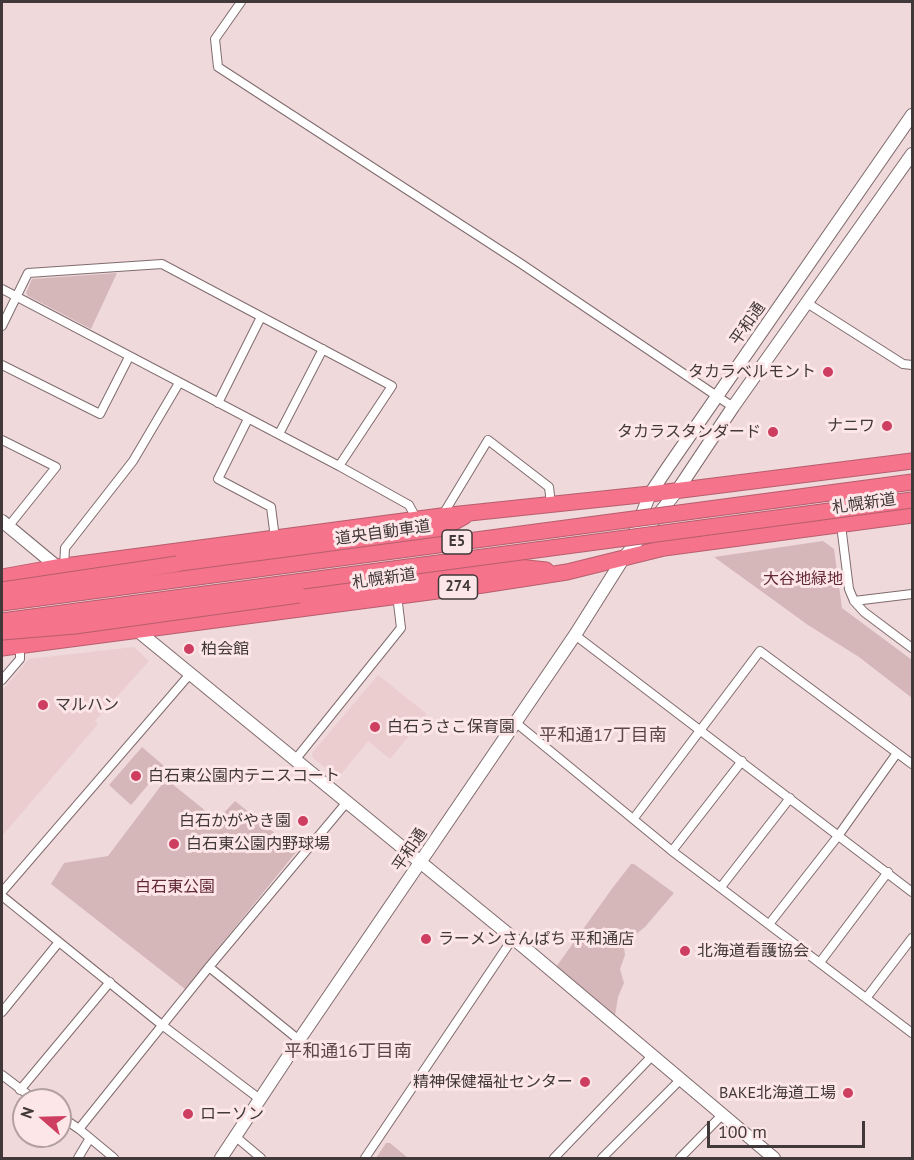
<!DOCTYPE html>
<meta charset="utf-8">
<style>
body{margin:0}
#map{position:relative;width:914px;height:1160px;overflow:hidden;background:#f0d9db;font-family:"PT Sans",sans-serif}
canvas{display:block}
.frame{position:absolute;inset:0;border:3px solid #413839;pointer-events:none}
.north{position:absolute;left:12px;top:1088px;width:60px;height:60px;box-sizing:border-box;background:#fde6e8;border:2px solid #b2a0a2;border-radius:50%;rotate:290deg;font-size:16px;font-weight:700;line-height:24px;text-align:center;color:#413839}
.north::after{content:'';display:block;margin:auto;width:21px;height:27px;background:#cd3e61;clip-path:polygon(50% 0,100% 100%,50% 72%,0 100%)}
.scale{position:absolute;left:707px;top:1121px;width:158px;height:27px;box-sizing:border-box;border:3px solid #413839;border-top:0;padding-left:8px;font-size:18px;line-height:21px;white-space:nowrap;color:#413839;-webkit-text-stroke:4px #fde6e8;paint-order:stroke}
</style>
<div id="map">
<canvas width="914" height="1160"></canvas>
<div class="frame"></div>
<div class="north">N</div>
<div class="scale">100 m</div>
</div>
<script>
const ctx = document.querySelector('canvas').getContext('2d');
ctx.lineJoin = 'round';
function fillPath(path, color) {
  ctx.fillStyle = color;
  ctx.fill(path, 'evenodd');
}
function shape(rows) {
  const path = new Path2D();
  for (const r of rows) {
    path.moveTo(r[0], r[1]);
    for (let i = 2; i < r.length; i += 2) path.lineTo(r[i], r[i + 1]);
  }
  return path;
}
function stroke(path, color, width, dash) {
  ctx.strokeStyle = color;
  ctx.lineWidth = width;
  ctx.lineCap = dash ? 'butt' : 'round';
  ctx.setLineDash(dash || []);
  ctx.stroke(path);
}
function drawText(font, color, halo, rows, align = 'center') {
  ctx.font = font + ' "PT Sans","Noto Sans JP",sans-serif';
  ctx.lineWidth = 6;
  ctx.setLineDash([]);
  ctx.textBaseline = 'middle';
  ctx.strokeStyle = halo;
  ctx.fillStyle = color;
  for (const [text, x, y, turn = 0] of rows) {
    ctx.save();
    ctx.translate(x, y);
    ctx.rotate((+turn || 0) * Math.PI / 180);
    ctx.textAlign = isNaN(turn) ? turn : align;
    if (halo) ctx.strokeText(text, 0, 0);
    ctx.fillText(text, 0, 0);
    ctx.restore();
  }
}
fillPath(shape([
 [134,647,149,661,95,721,98,724,2,836,2,691,29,659],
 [378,675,427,714,390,759,368,741,338,778,313,758,312,753]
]), '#ebcccf');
fillPath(shape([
 [117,273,91,329,28,296,26,293,32,279],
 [823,541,834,549,842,608,912,660,912,698,859,657,808,625,714,557],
 [142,747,164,766,131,805,109,785],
 [166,779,217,820,235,801,297,851,185,989,51,884,64,863,108,856],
 [631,864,634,864,674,893,645,927,631,938,624,948,625,955,620,969,624,983,618,997,615,1016,556,967,611,890],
 [386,1143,390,1143,408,1158,376,1158]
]), '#d5b7ba');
const street = shape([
 [241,2,215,39,218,67,520,263,733,407],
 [2,289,339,466,409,505,417,520],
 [807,303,903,364,912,365],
 [2,326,28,273,162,264,392,386,339,466],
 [2,365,100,414,129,357],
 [218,403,261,317],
 [248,419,218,479,271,507,275,538],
 [279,434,323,349],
 [2,440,56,467,8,527],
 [442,516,488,440,549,487,551,504],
 [841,525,849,589,854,601,864,612,912,648],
 [64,567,65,548,133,461,179,383],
 [854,601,912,594],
 [575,635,912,892],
 [2,680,20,659,20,645],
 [515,722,672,851,912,1033],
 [295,760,401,628,397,595],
 [634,818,760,651,912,764],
 [672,851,742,761],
 [721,887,790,798],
 [2,892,190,674],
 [2,896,162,1025,261,1100],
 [770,923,838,836,897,753],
 [821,961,888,872],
 [209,967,299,1040],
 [867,997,912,938],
 [2,1012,59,942],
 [2,1075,35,1100],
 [20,1090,110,982],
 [60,1116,79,1129,114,1158],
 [79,1129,209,967,347,802],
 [236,1137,261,1158],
 [78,1158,90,1138],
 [365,1158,513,938],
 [554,1158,652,1056],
 [602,1158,680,1080],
 [680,1158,722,1115]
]);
const secondary = shape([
 [2,521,61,570],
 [630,544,650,494,668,467,912,115],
 [133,627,513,938,774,1158],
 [221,1158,299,1040,575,635,623,559,677,491,733,407,912,154]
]);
const highway = shape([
 [177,564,440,530,465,516],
 [2,577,57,567,441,516,650,494,912,461],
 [299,595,518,567,546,570],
 [2,648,483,585,567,572,664,548,912,515]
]);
stroke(street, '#7f6b6d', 10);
stroke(secondary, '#7f6b6d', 14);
stroke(highway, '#b65e6e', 17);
stroke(street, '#fff', 8);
stroke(secondary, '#fff', 12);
stroke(highway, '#f5738b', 15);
const highwayBridge = shape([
 [2,590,177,564],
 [2,603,912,482],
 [2,621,912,500],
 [2,632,75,626,299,595]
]);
stroke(highwayBridge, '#b65e6e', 17, []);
stroke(highwayBridge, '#f5738b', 15);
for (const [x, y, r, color] of [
 [828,372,6,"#cd3e61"],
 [887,426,6,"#cd3e61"],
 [773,432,6,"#cd3e61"],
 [189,649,6,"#cd3e61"],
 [43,705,6,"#cd3e61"],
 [375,727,6,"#cd3e61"],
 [136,776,6,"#cd3e61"],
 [303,821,6,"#cd3e61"],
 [174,844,6,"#cd3e61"],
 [426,939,6,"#cd3e61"],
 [685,951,6,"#cd3e61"],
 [585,1082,6,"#cd3e61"],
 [848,1093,6,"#cd3e61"],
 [188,1114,6,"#cd3e61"]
]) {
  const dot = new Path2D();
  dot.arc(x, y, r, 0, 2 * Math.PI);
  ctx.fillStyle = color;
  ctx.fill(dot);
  stroke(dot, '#fde6e8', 2);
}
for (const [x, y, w] of [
 [457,542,30],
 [458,587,39]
]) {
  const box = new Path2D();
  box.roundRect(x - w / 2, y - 12, w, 24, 4.5);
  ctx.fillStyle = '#fde6e8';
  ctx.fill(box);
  stroke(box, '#413839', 1.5);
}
drawText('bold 15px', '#413839', null, [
 ["E5",457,542],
 ["274",458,587]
]);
drawText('16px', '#413839', '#fde6e8', [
 ["平和通",748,324,-55],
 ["札幌新道",864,504,-8],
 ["道央自動車道",383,533,-8],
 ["札幌新道",384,579,-8],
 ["平和通",410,850,-56]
]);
drawText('16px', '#413839', '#fde6e8', [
 ["タカラベルモント",816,372,"right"],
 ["ナニワ",875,426,"right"],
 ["タカラスタンダード",761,432,"right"],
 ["柏会館",201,649],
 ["マルハン",55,705],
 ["白石うさこ保育園",387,727],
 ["白石東公園内テニスコート",148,776],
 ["白石かがやき園",291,821,"right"],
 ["白石東公園内野球場",186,844],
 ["ラーメンさんぱち 平和通店",438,939],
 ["北海道看護協会",697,951],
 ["精神保健福祉センター",573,1082,"right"],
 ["BAKE北海道工場",836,1093,"right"],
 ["ローソン",200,1114]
], 'left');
drawText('16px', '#622933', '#fde6e8', [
 ["大谷地緑地",803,579],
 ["白石東公園",175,887]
]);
drawText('18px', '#5a484a', '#fde6e8', [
 ["平和通17丁目南",603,736],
 ["平和通16丁目南",348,1052]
]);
</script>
